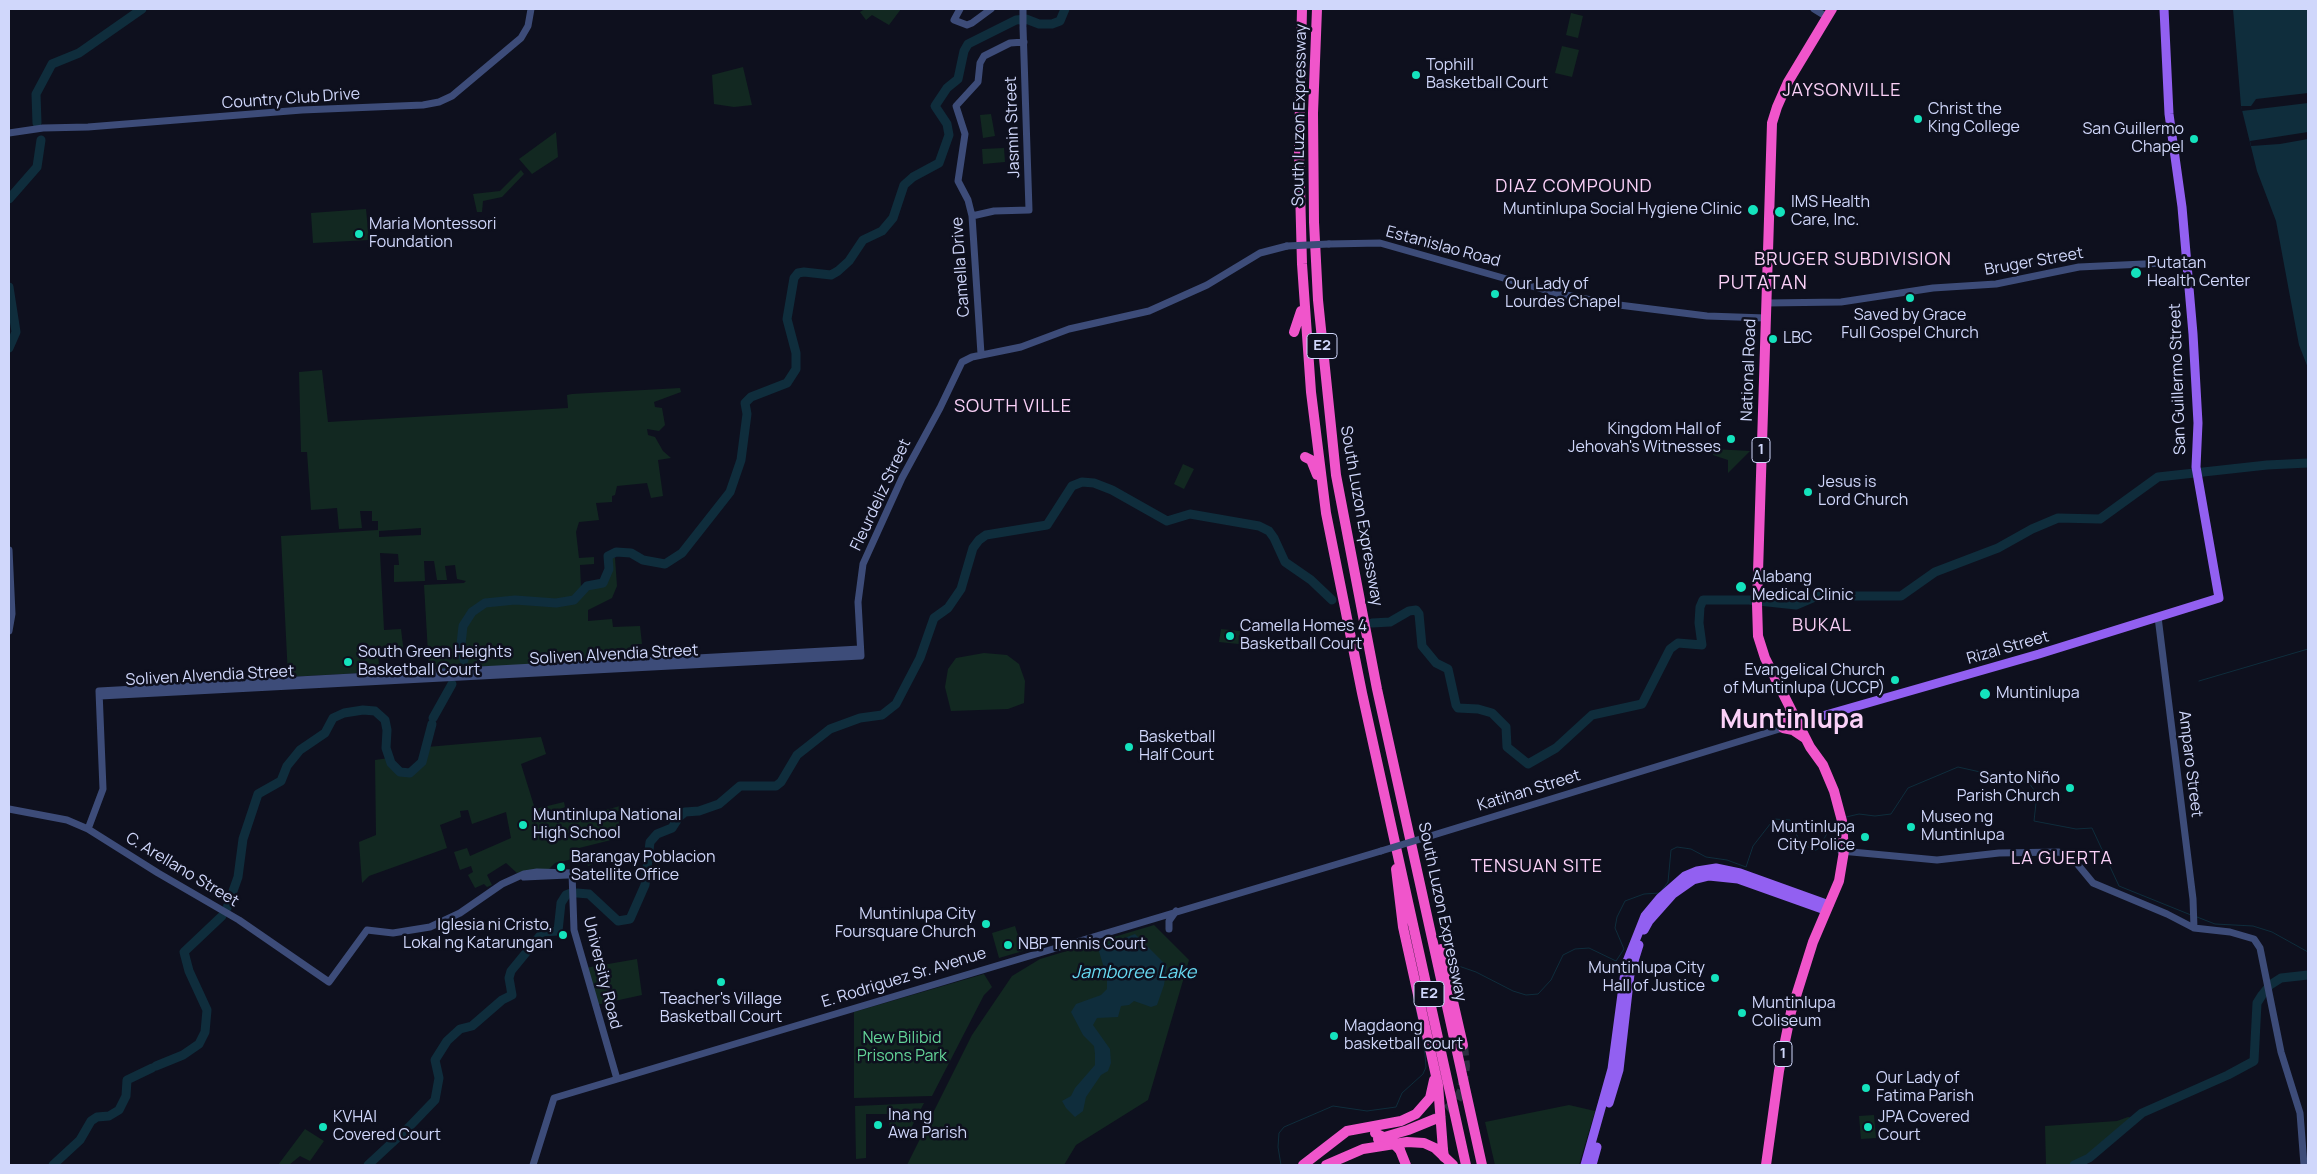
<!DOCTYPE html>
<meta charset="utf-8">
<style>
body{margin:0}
#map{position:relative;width:2317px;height:1174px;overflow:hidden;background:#0e101e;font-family:Manrope,sans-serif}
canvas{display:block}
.frame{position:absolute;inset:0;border:10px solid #d0d7fb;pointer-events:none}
</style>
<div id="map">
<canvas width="2317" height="1174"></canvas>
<div class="frame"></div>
</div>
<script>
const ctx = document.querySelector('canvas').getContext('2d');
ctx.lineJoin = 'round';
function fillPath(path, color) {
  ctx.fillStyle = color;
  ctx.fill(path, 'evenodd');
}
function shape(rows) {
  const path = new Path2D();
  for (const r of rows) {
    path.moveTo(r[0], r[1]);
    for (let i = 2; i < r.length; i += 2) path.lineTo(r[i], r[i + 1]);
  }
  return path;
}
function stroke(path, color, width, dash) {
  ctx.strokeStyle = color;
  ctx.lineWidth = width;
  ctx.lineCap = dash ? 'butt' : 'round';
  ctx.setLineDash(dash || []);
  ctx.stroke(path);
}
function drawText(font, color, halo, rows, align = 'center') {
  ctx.font = font + ' Manrope,sans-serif';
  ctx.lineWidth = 5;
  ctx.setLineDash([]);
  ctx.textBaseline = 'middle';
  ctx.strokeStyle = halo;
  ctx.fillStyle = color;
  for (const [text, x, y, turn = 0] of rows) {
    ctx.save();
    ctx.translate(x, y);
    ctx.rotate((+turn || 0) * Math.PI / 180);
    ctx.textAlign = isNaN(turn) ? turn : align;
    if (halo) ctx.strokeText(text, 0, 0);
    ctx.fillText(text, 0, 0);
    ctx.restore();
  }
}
fillPath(shape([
 [865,9,901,9,889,25,872,15,866,20,860,12],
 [1571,13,1583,16,1578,38,1566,35],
 [1562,46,1579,50,1572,77,1555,73],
 [743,67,752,105,734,107,714,104,712,75],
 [991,114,995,136,983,138,980,115],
 [556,132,558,157,532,174,519,159],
 [1004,148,1005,162,983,164,982,149],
 [521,170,524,174,502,197,483,201,482,212,477,212,473,194,500,191],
 [366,209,369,240,313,243,311,213],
 [322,370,328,422,568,408,567,395,572,394,680,388,681,392,654,402,655,407,662,408,665,425,659,431,647,429,648,435,655,437,663,451,671,458,658,460,663,496,651,498,647,483,617,486,615,495,612,496,612,502,596,503,599,520,579,522,576,532,579,558,594,557,594,564,580,565,581,587,603,583,609,569,608,558,615,558,617,586,612,598,588,610,588,621,612,619,613,627,640,626,642,644,638,644,640,660,429,670,424,585,464,583,466,581,457,579,455,565,445,566,447,580,437,580,434,561,424,561,425,581,394,582,394,565,399,565,398,554,380,553,384,630,401,629,404,654,378,656,380,672,288,677,281,536,378,530,378,521,372,521,372,511,360,511,362,528,339,529,337,508,311,510,307,452,301,452,299,372],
 [421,528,421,535,379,537,379,531],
 [1714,449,1750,451,1728,473,1728,460,1713,455],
 [1183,464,1194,469,1184,489,1174,484],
 [1221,629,1240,631,1239,644,1219,642],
 [984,653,1007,655,1019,664,1025,681,1024,703,1008,709,951,711,945,687,948,669,956,658],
 [541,737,546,754,521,764,535,809,564,802,565,807,554,812,557,823,620,806,621,810,616,812,620,828,616,828,615,839,579,848,572,853,573,859,555,863,548,870,517,873,506,863,487,875,492,885,487,887,484,884,475,888,468,875,473,872,471,866,460,870,454,852,467,848,470,856,511,838,506,812,472,824,468,810,460,811,461,817,440,825,447,848,369,876,362,883,359,842,376,835,375,760,389,758,400,772,410,773,422,762,427,747],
 [600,852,613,852,621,853,588,866,584,856],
 [1154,925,1189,960,1148,1100,1076,1145,1064,1165,907,1165,972,1035,1012,976,1040,959],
 [1015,926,1023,951,999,958,992,933],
 [637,959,642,995,596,1005,585,968],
 [984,974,992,987,984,995,932,1096,854,1098,854,1012],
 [924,1103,909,1132,890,1132,889,1114,866,1114,866,1158,856,1159,855,1106],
 [1569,1105,1595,1111,1579,1165,1495,1165,1485,1122],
 [1874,1115,1876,1138,1861,1139,1859,1116],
 [2128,1117,2133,1118,2088,1155,2068,1165,2046,1165,2045,1126,2117,1121],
 [305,1129,324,1141,310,1161,300,1156,289,1165,278,1165]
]), '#122821');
fillPath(shape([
 [2233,9,2308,9,2308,368,2299,345,2276,221,2257,171,2241,106],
 [1135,934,1167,966,1164,985,1157,1005,1151,1007,1134,1001,1129,1005,1121,1006,1118,1017,1097,1018,1093,1025,1110,1049,1111,1063,1108,1071,1101,1075,1086,1097,1083,1111,1075,1117,1066,1108,1062,1101,1071,1096,1075,1088,1095,1065,1095,1054,1094,1046,1083,1035,1071,1012,1076,1004,1101,995,1107,989,1107,978,1098,948]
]), '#0f2d3c');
fillPath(shape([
 [2308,93,2308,103,2242,111,2241,106,2251,106,2256,99],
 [2308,132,2308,139,2280,144,2251,146,2250,141]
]), '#0e101e');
stroke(shape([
 [2199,681,2308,649],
 [1846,817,1859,814,1875,816,1891,814,1908,788,1958,767,2029,783,2037,794,2034,821,2076,829,2092,828,2119,886,2191,915],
 [2197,917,2215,924,2253,926,2272,932,2308,952],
 [1450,963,1476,972,1513,991,1526,995,1538,994,1551,980,1563,955,1575,949,1589,948,1616,961,1624,949,1615,928,1617,917,1625,901,1644,894,1660,893,1668,882,1671,850,1677,847,1691,849,1706,857,1727,860,1746,867,1753,846,1774,819,1790,820,1799,840,1814,851,1818,849,1832,825,1838,822],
 [1281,1165,1278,1147,1279,1133,1284,1127,1333,1106,1367,1111,1396,1107,1402,1093,1423,1074,1426,1067,1425,1054,1415,1003]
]), '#0f2d3c', 1);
stroke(shape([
 [37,123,36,94,52,64,79,53,142,9],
 [9,199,37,167,41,140],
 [9,287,16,332,9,348],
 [1372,623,1390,622,1409,611,1416,610,1419,614,1422,646,1436,663,1448,669,1456,705,1458,708,1478,709,1492,713,1506,727,1507,747,1528,764,1556,748,1592,715,1642,704,1670,649,1678,643,1702,645,1699,623,1700,607,1703,600,1749,600,1796,605,1817,596,1901,596,1935,572,1998,548,2032,529,2058,518,2100,519,2158,477,2267,465,2308,463],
 [464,660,461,644,463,626,472,612,485,603,515,600,556,603,574,600,587,586,603,583,609,569,608,556,616,552,631,553,643,560,665,564,682,553,730,492,741,460,747,414,745,403,751,397,787,383,796,369,796,353,787,319,794,278,798,273,804,272,831,275,838,271,849,261,863,240,882,231,893,218,904,185,913,177,939,163,949,135,947,124,935,106,947,88,958,79,964,51,968,44,1016,20,1026,19,1039,24,1052,24,1060,21,1065,9],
 [433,718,452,684],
 [577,893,589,894,618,921,630,919,645,885,650,842,657,834,672,828,679,817,685,812,699,811,719,804,740,786,776,786,781,782,797,755,830,729,860,718,882,715,896,704,920,658,934,618,948,608,961,589,973,548,979,540,986,535,1047,525,1072,486,1082,482,1094,483,1112,490,1167,521,1190,514,1259,526,1269,531,1274,538,1285,562,1311,580,1332,600],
 [227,908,238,877,243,839,258,794,281,781,287,766,300,750,325,733,333,718,344,713,363,710,375,711,385,720,387,730,386,748,391,763,400,772,410,773,422,762,432,724],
 [156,1066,183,1055,199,1044,205,1032,207,1010,189,971,184,952,222,916],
 [53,1165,80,1140,91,1121,97,1117,109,1116,119,1110,126,1096,127,1080,152,1068],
 [368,1165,409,1127,435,1100,439,1078,435,1060,447,1041,460,1029,472,1026,502,1000,512,995,509,978,511,971,543,932,558,931,561,903,566,895,571,893],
 [2074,1165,2089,1158,2142,1113,2228,1075,2254,1061,2257,1003,2262,995,2270,985,2281,978,2308,975]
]), '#0f2d3c', 9);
stroke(shape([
 [1435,1119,1454,1104,1462,1091,1465,1066,1463,1045]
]), '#2b2e3f', 10, [10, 5]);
stroke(shape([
 [960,9,954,20,967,25,972,23,991,9],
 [1023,9,1023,25],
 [1814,9,1827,17],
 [9,133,43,128,88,127,302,110,423,105,439,102,452,96,521,38,528,26,531,9],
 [972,216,994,211,1029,210,1023,27],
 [1329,244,1380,243,1556,293,1611,304,1707,316,1766,318],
 [1767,303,1841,302,1933,288,1996,284,2079,267,2187,262],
 [981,354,972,216,968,200,958,181,965,134,956,106,978,82,980,63,984,56,1010,43,1024,42],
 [9,550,12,614,9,631],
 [2158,617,2193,899,2194,928],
 [100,696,861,656,858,602,863,564,902,478,940,408,962,362,972,357,1021,347,1069,329,1149,311,1207,285,1260,253,1287,246],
 [9,809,67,820,88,829,158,873,239,920,329,982,367,930,393,933,430,927,460,913,502,884,524,874,537,872,572,873,574,930,617,1079],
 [88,829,103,789,99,691,860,649],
 [1427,837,1786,727],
 [1841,851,1937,860,1999,853,2059,852,2074,860,2093,883,2167,914,2194,928,2230,932,2254,939,2260,948,2281,1052,2300,1113,2304,1165],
 [524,877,568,875],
 [1169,929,1169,921,1176,911],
 [533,1165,554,1098,1381,851]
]), '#3d4c79', 7);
stroke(shape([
 [1798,723,2039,654,2219,598,2196,467,2198,423,2193,334,2182,207,2169,114,2164,9],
 [1644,930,1649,921,1673,894,1693,880,1709,876,1738,879,1825,910],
 [1609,1103,1619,1070,1630,974,1639,945],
 [1585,1165,1612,1069,1626,964,1645,916,1660,898,1685,876,1697,871,1716,868,1740,873,1829,905],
 [1592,1165,1597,1147]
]), '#9260f1', 9);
stroke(shape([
 [1302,9,1299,150,1302,264,1311,392,1326,513,1362,693,1466,1165],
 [1317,9,1313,113,1314,222,1318,300,1336,475,1377,689,1482,1165],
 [1294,332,1301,311],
 [1305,457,1311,460,1317,475],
 [1790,708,1790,716,1783,728,1793,730,1805,738],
 [1396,869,1403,927,1438,1085,1443,1150],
 [1441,949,1463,1045],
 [1378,1139,1408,1130,1435,1119],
 [1400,1150,1406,1165],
 [1303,1165,1347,1131,1401,1121,1416,1114,1430,1098,1434,1080],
 [1326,1165,1363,1149,1407,1142,1424,1143,1435,1148,1453,1165],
 [1766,1165,1779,1071,1791,1012,1813,942,1839,881,1844,851,1842,821,1834,791,1823,765,1810,747,1765,658,1758,636,1757,604,1772,123,1777,107,1788,82,1832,9]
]), '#f055cb', 10);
stroke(shape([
 [1287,246,1329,244],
 [1381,851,1427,837]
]), '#3d4c79', 7);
stroke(shape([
 [1375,1133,1390,1140,1400,1150],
 [1443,1150,1444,1157]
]), '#f055cb', 10);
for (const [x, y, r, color] of [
 [1416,75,5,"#14e3bd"],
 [1918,119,5,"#14e3bd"],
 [2194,139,5,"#14e3bd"],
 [1753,210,6,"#14e3bd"],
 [1780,212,6,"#14e3bd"],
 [359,234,5,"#14e3bd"],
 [2136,273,6,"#14e3bd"],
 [1495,294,5,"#14e3bd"],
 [1910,298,5,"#14e3bd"],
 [1773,339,5,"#14e3bd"],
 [1731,439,5,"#14e3bd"],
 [1808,492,5,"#14e3bd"],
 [1741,587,6,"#14e3bd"],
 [1230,636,5,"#14e3bd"],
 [348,662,5,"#14e3bd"],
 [1895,680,5,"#14e3bd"],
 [1985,694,6,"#14e3bd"],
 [1129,747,5,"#14e3bd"],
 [2070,788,5,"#14e3bd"],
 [523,825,5,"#14e3bd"],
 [1911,827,5,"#14e3bd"],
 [1865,837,5,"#14e3bd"],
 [561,867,5,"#14e3bd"],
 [986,924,5,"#14e3bd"],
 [563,935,5,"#14e3bd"],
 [1008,945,5,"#14e3bd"],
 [1715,978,5,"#14e3bd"],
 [721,982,5,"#14e3bd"],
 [1742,1013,5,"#14e3bd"],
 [1334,1036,5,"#14e3bd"],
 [1866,1088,5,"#14e3bd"],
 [878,1125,5,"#14e3bd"],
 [323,1127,5,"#14e3bd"],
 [1868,1127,5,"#14e3bd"]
]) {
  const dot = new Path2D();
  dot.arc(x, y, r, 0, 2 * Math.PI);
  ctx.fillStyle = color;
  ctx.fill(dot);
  stroke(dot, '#0e101e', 2);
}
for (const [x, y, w] of [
 [1322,346,30],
 [1761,450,18],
 [1429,994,30],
 [1783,1054,18]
]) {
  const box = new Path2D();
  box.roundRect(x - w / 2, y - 12.5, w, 25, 4);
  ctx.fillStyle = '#0e101e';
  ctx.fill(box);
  stroke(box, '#d0d7fb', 1);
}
drawText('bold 15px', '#d0d7fb', null, [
 ["E2",1322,346],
 ["1",1761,450],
 ["E2",1429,994],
 ["1",1783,1054]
]);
drawText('16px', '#d0d7fb', '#0e101e', [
 ["Tophill",1426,66],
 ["Basketball Court",1426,84],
 ["Christ the",1928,110],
 ["King College",1928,128],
 ["San Guillermo",2184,130,"right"],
 ["Chapel",2184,148,"right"],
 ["IMS Health",1791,203],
 ["Care, Inc.",1791,221],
 ["Muntinlupa Social Hygiene Clinic",1742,210,"right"],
 ["Maria Montessori",369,225],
 ["Foundation",369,243],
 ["Putatan",2147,264],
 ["Health Center",2147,282],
 ["Our Lady of",1505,285],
 ["Lourdes Chapel",1505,303],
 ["Saved by Grace",1910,316,"center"],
 ["Full Gospel Church",1910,334,"center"],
 ["LBC",1783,339],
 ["Kingdom Hall of",1721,430,"right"],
 ["Jehovah's Witnesses",1721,448,"right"],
 ["Jesus is",1818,483],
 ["Lord Church",1818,501],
 ["Alabang",1752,578],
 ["Medical Clinic",1752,596],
 ["Camella Homes 4",1240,627],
 ["Basketball Court",1240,645],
 ["South Green Heights",358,653],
 ["Basketball Court",358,671],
 ["Evangelical Church",1885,671,"right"],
 ["of Muntinlupa (UCCP)",1885,689,"right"],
 ["Muntinlupa",1996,694],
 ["Basketball",1139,738],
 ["Half Court",1139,756],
 ["Santo Niño",2060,779,"right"],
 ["Parish Church",2060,797,"right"],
 ["Muntinlupa National",533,816],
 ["High School",533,834],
 ["Museo ng",1921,818],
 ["Muntinlupa",1921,836],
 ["Muntinlupa",1855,828,"right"],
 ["City Police",1855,846,"right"],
 ["Barangay Poblacion",571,858],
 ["Satellite Office",571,876],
 ["Muntinlupa City",976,915,"right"],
 ["Foursquare Church",976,933,"right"],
 ["Iglesia ni Cristo,",553,926,"right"],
 ["Lokal ng Katarungan",553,944,"right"],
 ["NBP Tennis Court",1018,945],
 ["Muntinlupa City",1705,969,"right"],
 ["Hall of Justice",1705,987,"right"],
 ["Teacher's Village",721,1000,"center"],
 ["Basketball Court",721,1018,"center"],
 ["Muntinlupa",1752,1004],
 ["Coliseum",1752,1022],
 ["Magdaong",1344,1027],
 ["basketball court",1344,1045],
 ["Our Lady of",1876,1079],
 ["Fatima Parish",1876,1097],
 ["Ina ng",888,1116],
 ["Awa Parish",888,1134],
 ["KVHAI",333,1118],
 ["Covered Court",333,1136],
 ["JPA Covered",1878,1118],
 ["Court",1878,1136]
], 'left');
drawText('16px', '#d0d7fb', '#0e101e', [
 ["Country Club Drive",291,99,-4],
 ["South Luzon Expressway",1300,115,-89],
 ["Jasmin Street",1013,127,-92],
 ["Estanislao Road",1443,247,15],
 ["Bruger Street",2034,262,-10],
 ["Camella Drive",961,267,-94],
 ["National Road",1749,370,-88],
 ["San Guillermo Street",2178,379,-92],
 ["Fleurdeliz Street",881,495,-65],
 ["South Luzon Expressway",1361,516,80],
 ["Rizal Street",2008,648,-16],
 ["Soliven Alvendia Street",614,655,-3],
 ["Soliven Alvendia Street",210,676,-3],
 ["Amparo Street",2190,764,83],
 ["Katihan Street",1529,791,-17],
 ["C. Arellano Street",182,870,31],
 ["South Luzon Expressway",1442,912,78],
 ["University Road",602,973,76],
 ["E. Rodriguez Sr. Avenue",904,978,-17]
]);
drawText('16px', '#63d498', '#0e101e', [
 ["New Bilibid",902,1039],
 ["Prisons Park",902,1057]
]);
ctx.letterSpacing = '1px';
drawText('18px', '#fbd1f8', '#0e101e', [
 ["JAYSONVILLE",1842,91],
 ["DIAZ COMPOUND",1574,187],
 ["BRUGER SUBDIVISION",1853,260],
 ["SOUTH VILLE",1013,407],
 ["BUKAL",1822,626],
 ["LA GUERTA",2062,859],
 ["TENSUAN SITE",1537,867]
]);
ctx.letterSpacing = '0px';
drawText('italic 18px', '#67d9f2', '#0e101e', [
 ["Jamboree Lake",1134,973]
]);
ctx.letterSpacing = '1px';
drawText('19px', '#fbd1f8', '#0e101e', [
 ["PUTATAN",1763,284]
]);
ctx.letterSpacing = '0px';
drawText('bold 26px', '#fbd1f8', '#0e101e', [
 ["Muntinlupa",1792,721]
]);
</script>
